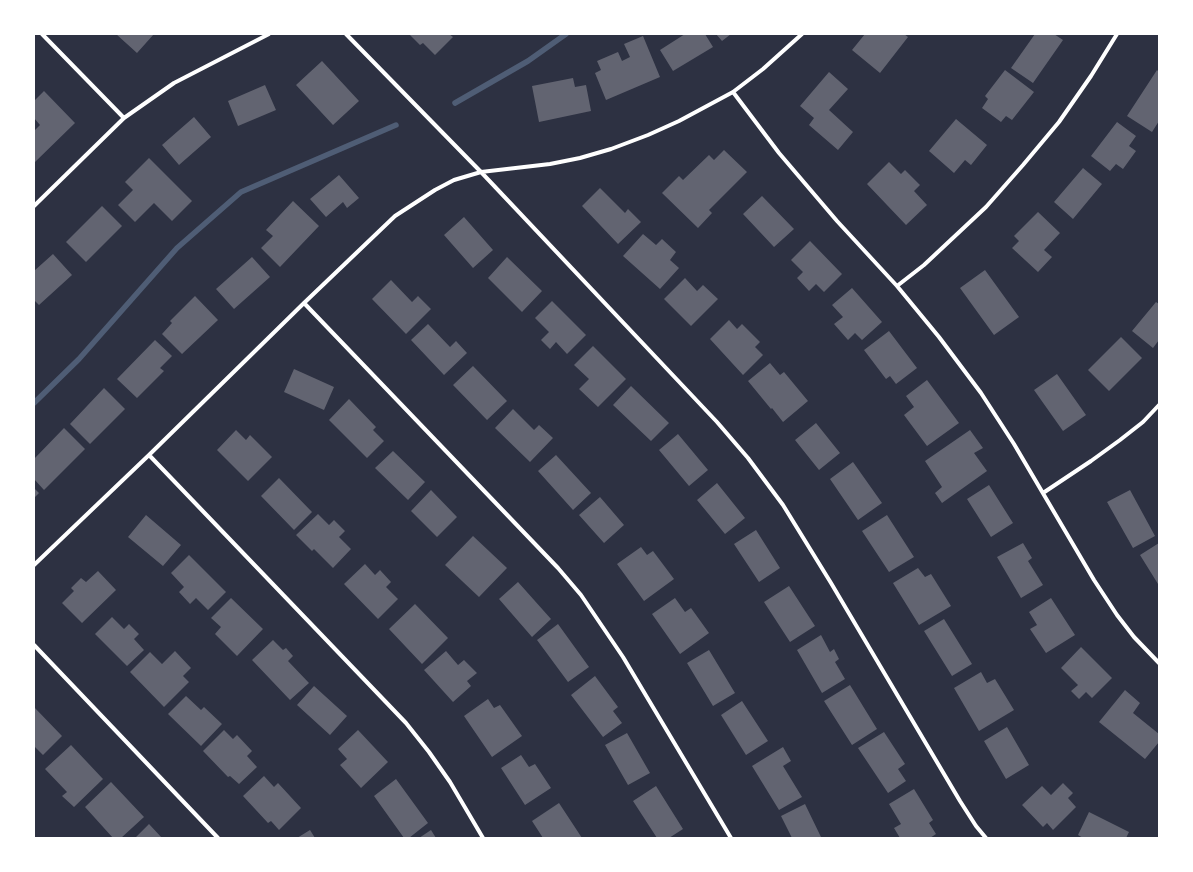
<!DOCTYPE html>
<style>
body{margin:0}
#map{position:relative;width:1193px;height:872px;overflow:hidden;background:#2d3142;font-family:Georgia,serif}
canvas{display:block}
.frame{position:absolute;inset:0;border:35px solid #fff;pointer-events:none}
</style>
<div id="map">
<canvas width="1193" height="872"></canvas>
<div class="frame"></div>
</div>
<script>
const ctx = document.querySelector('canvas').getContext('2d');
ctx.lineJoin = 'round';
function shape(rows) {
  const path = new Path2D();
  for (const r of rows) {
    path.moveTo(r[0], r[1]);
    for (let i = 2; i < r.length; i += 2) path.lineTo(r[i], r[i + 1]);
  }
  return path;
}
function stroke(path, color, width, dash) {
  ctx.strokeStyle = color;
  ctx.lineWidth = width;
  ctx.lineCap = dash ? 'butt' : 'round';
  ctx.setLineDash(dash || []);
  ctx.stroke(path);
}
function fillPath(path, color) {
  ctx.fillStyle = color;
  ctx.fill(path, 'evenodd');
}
stroke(shape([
 [455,103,528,61,566,34],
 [34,403,79,359,177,248,241,192,396,125]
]), '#4f5d75', 5.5);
fillPath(shape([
 [116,34,154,34,137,53],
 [409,34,449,34,453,37,435,55,423,43,420,45],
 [685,34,705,34,713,47,673,71,660,50],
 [716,34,731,34,722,41],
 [865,34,904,34,908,37,880,73,852,50],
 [1035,34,1054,34,1063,40,1033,83,1011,68],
 [643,36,660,77,606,100,595,73,601,70,597,61,618,52,622,61,630,57,624,44],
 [322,61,359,101,333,125,296,85],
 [1005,70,1034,92,1012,120,1006,116,1001,122,982,108,988,99,985,96],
 [1157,70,1159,72,1159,121,1152,132,1127,116],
 [829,72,848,89,829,110,853,132,838,150,809,125,814,118,800,106],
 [573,78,575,87,586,85,591,111,539,122,532,86],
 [265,85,276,110,238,126,228,101],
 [44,91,75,123,34,163,34,131,40,125,34,118,34,101],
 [194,117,211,137,179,165,162,145],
 [956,119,987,145,971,165,965,160,954,173,929,151],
 [1117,122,1136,136,1129,146,1136,151,1123,169,1116,164,1110,171,1091,156],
 [724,150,747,172,709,210,712,213,698,228,662,193,679,176,683,180,709,155,714,160],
 [149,158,192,201,172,221,154,203,135,222,118,205,133,190,125,182],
 [889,162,901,174,905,170,920,185,914,191,927,205,906,225,867,184],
 [1083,168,1102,184,1073,219,1054,202],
 [339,175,359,198,347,208,343,202,326,217,310,199],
 [600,188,625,213,628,209,641,222,618,244,582,206],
 [762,196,794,229,774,247,743,214],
 [293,201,319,226,280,267,261,248,273,236,266,230],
 [102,206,122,226,86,262,66,242],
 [1038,212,1060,233,1044,250,1052,257,1038,272,1012,248,1019,241,1014,236],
 [464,217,493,250,473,268,444,235],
 [643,234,656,245,662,239,676,252,670,260,679,268,660,289,623,256],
 [810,241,842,274,824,292,816,284,809,291,797,278,803,272,791,260],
 [53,254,72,275,39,305,34,300,34,271],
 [252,257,270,277,234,309,216,289],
 [507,257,542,291,522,312,488,278],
 [985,270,1019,317,994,335,960,288],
 [685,278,697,291,703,285,718,299,691,326,664,299],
 [391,280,412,302,418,296,431,309,406,334,372,299],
 [852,288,882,322,862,340,855,333,848,340,834,324,843,317,832,305],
 [195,296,218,320,182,354,162,334,172,323,170,321],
 [552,301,586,335,567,354,556,342,550,349,541,340,549,332,535,318],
 [1156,302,1159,304,1159,340,1153,348,1132,331],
 [729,320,737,329,742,324,760,342,755,347,763,355,743,375,710,339],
 [428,324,450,347,456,341,467,353,444,375,411,340],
 [889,331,917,368,896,384,890,376,886,379,864,350],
 [1121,337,1142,358,1109,391,1088,370],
 [155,340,172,356,160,368,164,371,137,398,117,379],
 [593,346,626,379,598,407,579,389,589,379,574,365],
 [770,363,780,375,784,372,808,401,783,422,772,408,771,409,748,381],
 [473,366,507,401,487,420,453,385],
 [294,369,334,387,324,410,284,392],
 [1057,374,1086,415,1063,431,1034,390],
 [927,380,959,423,927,446,904,415,914,407,906,396],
 [631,386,669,423,651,441,613,405],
 [104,388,125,409,90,444,70,424],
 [349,399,376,427,373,430,384,441,367,458,329,420],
 [513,409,534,430,539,425,553,438,530,462,495,428],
 [816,423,840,453,819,470,795,440],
 [64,428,85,449,44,490,34,479,34,459],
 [236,430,246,440,250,435,272,457,248,481,217,450],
 [970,430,983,448,974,453,987,471,942,503,935,493,942,487,925,461],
 [678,434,708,470,689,486,659,450],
 [393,451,425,482,408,500,375,468],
 [556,455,591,493,573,510,538,471],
 [853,462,882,503,858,520,830,479],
 [279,478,312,512,294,530,261,496],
 [717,483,745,518,725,534,697,500],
 [989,485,1013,523,991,537,967,499],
 [34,488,39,493,34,498],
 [431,490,457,517,437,537,411,511],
 [1130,490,1155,536,1133,548,1107,502],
 [600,497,624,525,604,543,579,515],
 [318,514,329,525,334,520,345,531,339,537,351,549,333,568,314,549,312,551,296,535],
 [146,515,181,545,163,566,128,537],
 [887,515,914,557,889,572,862,531],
 [756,530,780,568,759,582,734,544],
 [473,536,507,568,479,597,445,565],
 [1023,543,1032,558,1028,561,1043,585,1021,598,997,557],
 [1159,543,1159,583,1158,584,1140,555],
 [641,547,647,555,653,551,674,579,644,601,617,564],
 [189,555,226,592,208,610,196,598,190,604,179,592,184,587,171,573],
 [365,564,375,575,380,570,391,582,386,587,398,599,378,619,344,584],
 [918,568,925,577,931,574,951,606,919,625,893,583],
 [98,571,116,590,82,623,62,603,74,591,71,588,81,578,86,582],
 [518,582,551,619,532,637,499,599],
 [789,586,815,626,790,642,764,602],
 [231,598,263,629,237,656,215,634,221,627,211,618],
 [675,598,685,612,691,608,709,633,680,654,652,614],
 [1051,598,1075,635,1046,653,1030,629,1037,625,1029,612],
 [415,604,448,638,422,664,389,629],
 [112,617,124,629,129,624,139,634,134,639,144,650,127,666,95,634],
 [944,619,972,664,952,676,924,631],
 [558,624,589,667,568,682,537,640],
 [821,635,830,652,834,649,839,659,835,662,845,679,822,693,797,650],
 [273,640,283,650,286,648,293,656,288,661,309,683,290,700,252,660],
 [1081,647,1112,678,1092,698,1086,692,1079,699,1071,691,1078,685,1061,668],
 [709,650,735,693,713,706,687,663],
 [175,651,191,668,183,676,189,682,164,707,130,672,150,652,162,664],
 [446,651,458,665,464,660,477,673,467,681,471,686,453,702,424,670],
 [981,672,987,683,995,679,1014,710,979,731,954,688],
 [595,676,618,707,613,711,622,723,603,737,571,695],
 [850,685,877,729,852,745,824,701],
 [314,686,347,716,330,735,297,705],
 [1125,690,1140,703,1133,713,1159,734,1159,742,1145,759,1099,722],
 [186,696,201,710,204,707,222,724,201,746,168,714],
 [488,699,494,708,500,705,522,736,492,757,464,716],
 [742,701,768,741,746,755,721,715],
 [34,707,62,736,43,755,34,746],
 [1007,727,1029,765,1006,779,984,741],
 [224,730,233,739,237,735,252,751,247,756,257,767,239,784,230,776,228,777,203,751],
 [358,730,388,762,361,788,340,765,347,759,338,749],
 [884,732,905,764,898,769,906,781,888,793,858,748],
 [627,733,650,773,628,785,605,745],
 [71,745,103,779,74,807,62,796,67,792,45,769],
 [783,747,791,761,783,766,802,797,779,810,752,766],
 [521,755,529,767,535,764,551,788,525,805,501,768],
 [264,776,274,787,278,783,301,808,279,830,271,821,268,823,243,796],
 [396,779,428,823,409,838,404,838,374,796],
 [111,782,144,817,121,838,113,838,85,807],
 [1063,783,1073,793,1068,798,1076,807,1053,830,1047,823,1043,827,1022,805,1042,786,1051,795],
 [656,786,683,829,669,838,657,838,633,801],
 [914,789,933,820,929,823,936,834,930,838,900,838,894,828,901,824,889,804],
 [559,803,582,838,543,838,532,821],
 [805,804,821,837,819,838,792,838,781,816],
 [1089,812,1129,832,1126,838,1083,838,1078,835],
 [149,824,162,838,135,838],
 [310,830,315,838,297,838],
 [431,830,436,838,419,838]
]), '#626471');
stroke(shape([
 [42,34,124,118],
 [346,34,481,172,717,422,748,458,783,505,831,583,960,801,976,826,986,838],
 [733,92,779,153,837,221,897,286,939,337,981,393,1014,444,1094,580,1117,615,1134,637,1159,663],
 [34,206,124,118,174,83,269,34],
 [897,286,924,265,986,207,1023,165,1059,122,1091,76,1117,34],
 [304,303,558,568,581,595,623,657,731,838],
 [149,455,406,723,429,752,450,782,483,838],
 [1043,493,1091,461,1120,440,1143,422,1159,405],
 [34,565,149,455,304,303,395,216,435,190,454,180,481,172,550,164,580,158,611,149,648,135,679,121,733,92,763,69,802,34],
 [34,645,218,838]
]), '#fff', 4);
</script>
